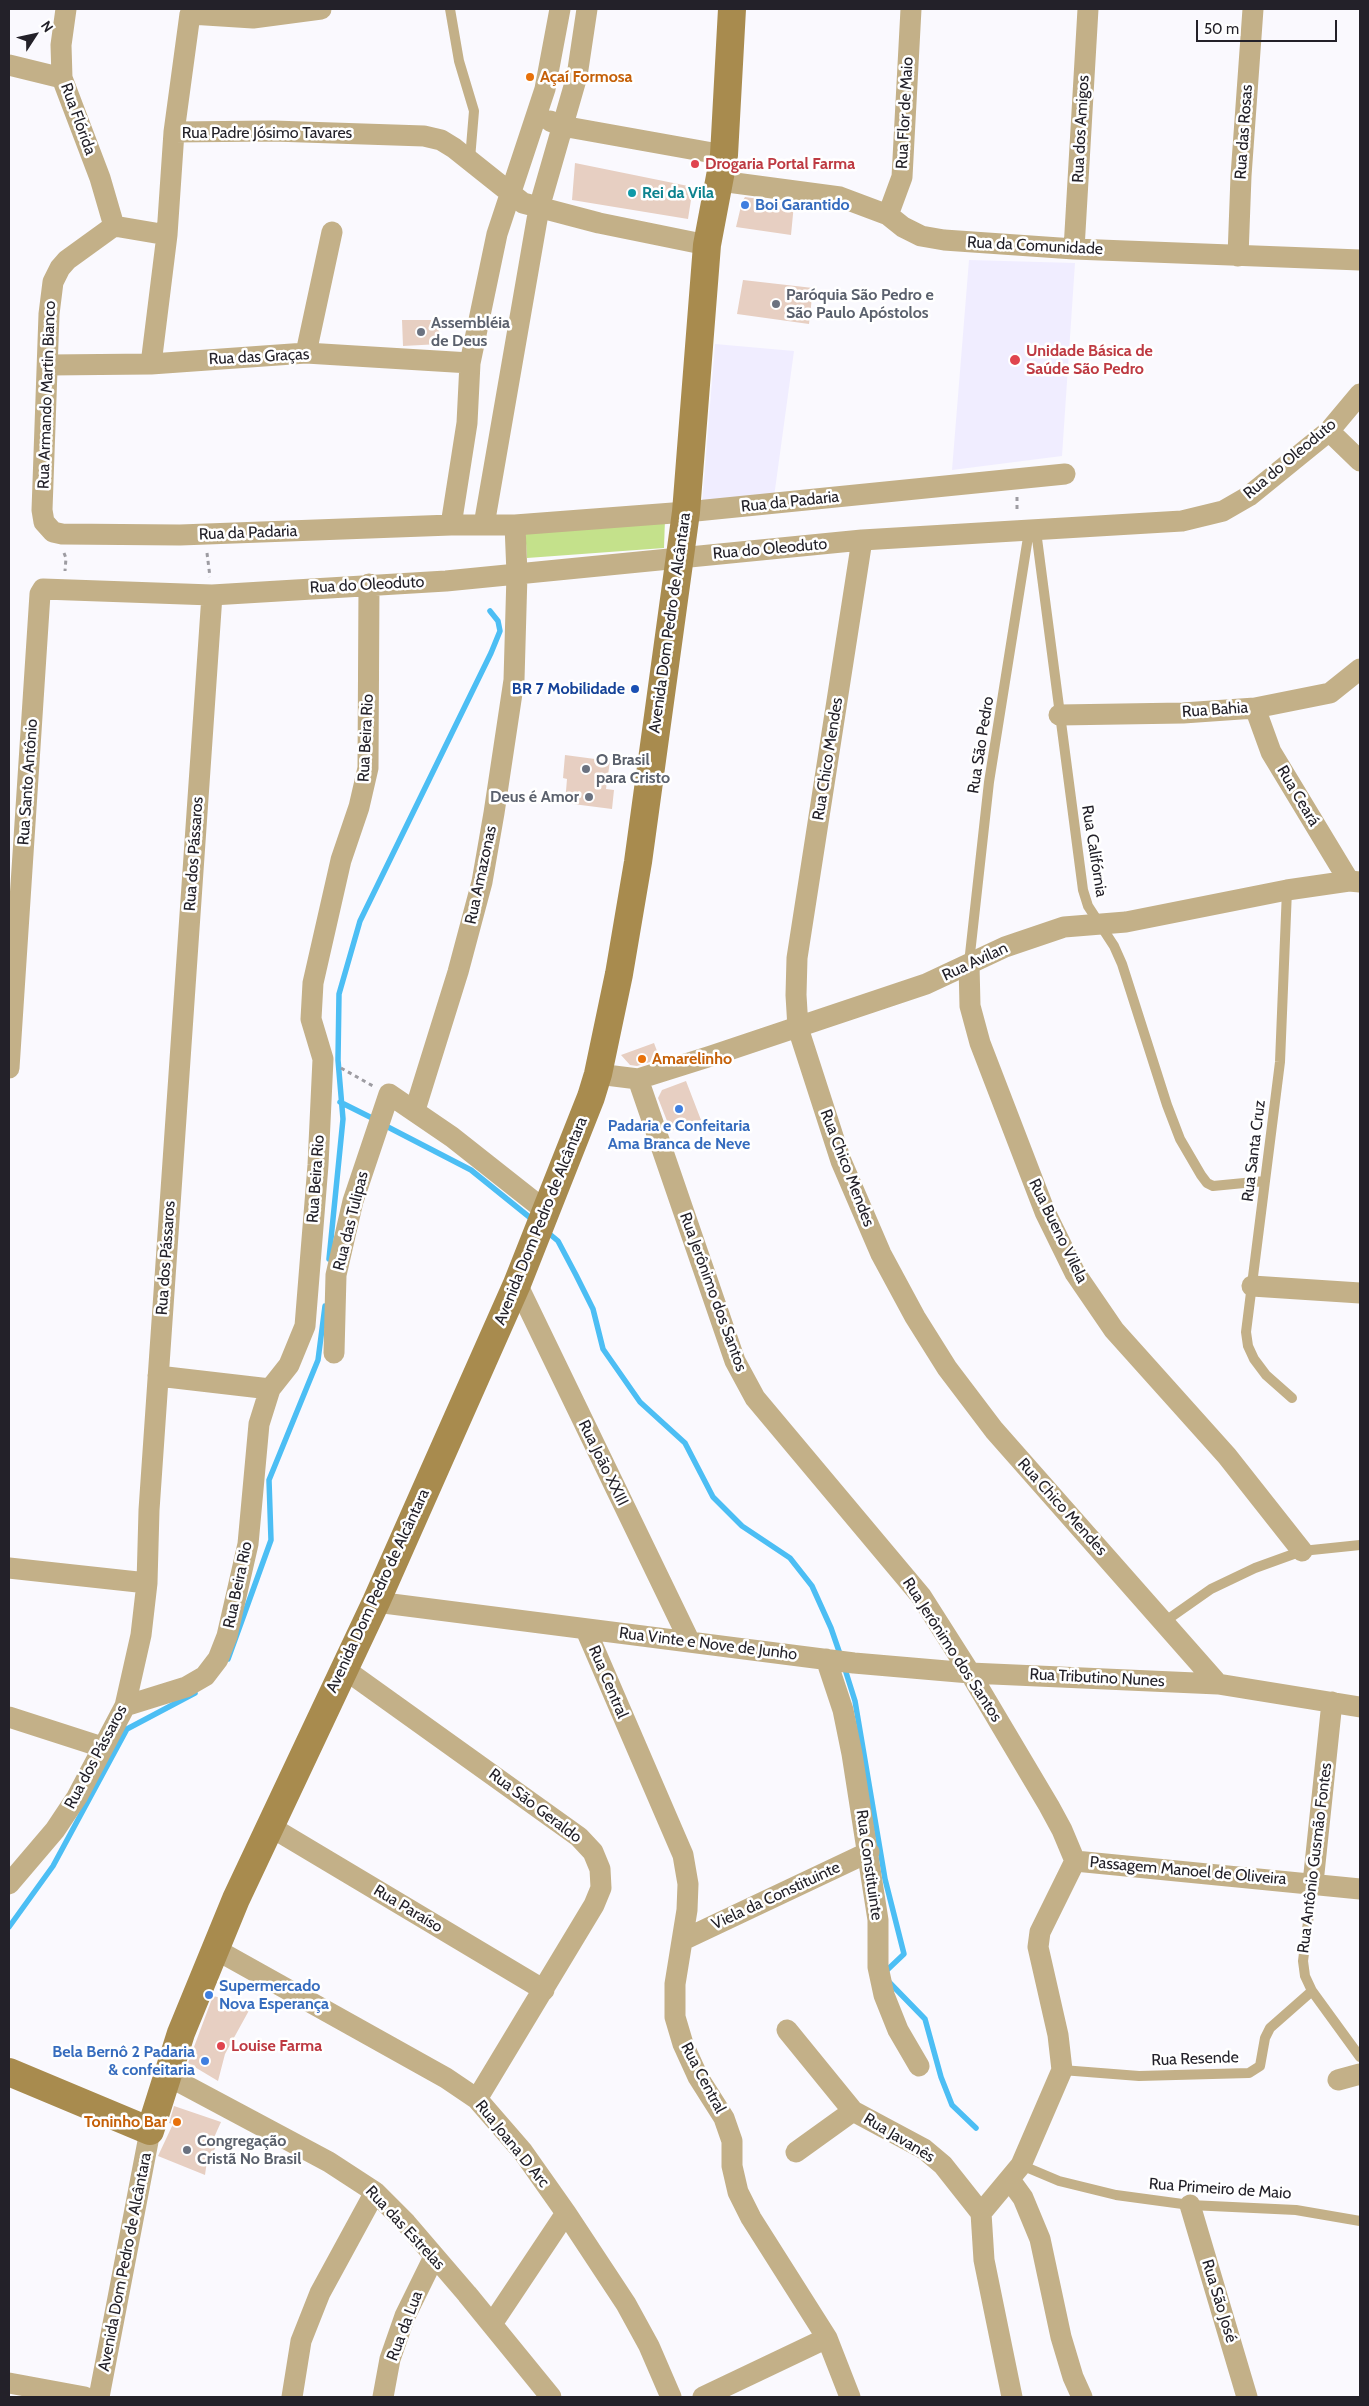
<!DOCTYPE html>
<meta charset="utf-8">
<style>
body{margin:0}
#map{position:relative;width:1369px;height:2406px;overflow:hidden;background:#faf9fe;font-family:Cabin,sans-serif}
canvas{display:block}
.frame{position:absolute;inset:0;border:10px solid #232129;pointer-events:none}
.north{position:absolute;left:10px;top:10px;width:50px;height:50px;-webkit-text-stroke:4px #fff;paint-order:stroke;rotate:55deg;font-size:14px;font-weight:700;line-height:20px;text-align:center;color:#232129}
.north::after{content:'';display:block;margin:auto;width:18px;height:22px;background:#232129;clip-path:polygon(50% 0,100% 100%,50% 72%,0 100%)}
.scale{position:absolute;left:1196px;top:20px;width:141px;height:22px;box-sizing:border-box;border:2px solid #232129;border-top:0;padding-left:6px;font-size:15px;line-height:18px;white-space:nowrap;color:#232129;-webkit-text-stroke:4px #fff;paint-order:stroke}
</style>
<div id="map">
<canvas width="1369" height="2406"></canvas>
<div class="frame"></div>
<div class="north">N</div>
<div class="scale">50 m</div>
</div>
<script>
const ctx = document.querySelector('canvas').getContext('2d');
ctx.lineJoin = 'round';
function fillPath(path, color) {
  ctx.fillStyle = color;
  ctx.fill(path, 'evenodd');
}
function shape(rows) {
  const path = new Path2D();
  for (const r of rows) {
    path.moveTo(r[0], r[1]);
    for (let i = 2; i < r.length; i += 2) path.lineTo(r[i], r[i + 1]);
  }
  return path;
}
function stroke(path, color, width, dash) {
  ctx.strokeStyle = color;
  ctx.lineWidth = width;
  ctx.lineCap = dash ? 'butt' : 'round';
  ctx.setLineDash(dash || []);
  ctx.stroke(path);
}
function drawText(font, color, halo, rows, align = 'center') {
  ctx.font = font + ' Cabin,sans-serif';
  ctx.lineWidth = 5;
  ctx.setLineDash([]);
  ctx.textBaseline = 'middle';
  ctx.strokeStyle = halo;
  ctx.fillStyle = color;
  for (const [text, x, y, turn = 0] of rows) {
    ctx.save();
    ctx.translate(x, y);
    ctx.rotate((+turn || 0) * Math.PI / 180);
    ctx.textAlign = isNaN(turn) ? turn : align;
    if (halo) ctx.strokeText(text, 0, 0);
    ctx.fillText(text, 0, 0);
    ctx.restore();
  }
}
fillPath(shape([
 [969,260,1075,263,1062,456,952,470],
 [715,344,794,351,774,497,702,503]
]), '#f0edff');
fillPath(shape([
 [665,519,664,548,527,558,525,529]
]), '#c4e18b');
stroke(shape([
 [340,1102,376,1120],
 [384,1125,471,1170,533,1220],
 [546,1231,558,1241,576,1275,593,1309,603,1349,640,1402,685,1443,713,1497,742,1526,790,1558,812,1586,831,1628,841,1657],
 [329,1259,343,1119,338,1060,339,994,360,921,491,653,500,631,498,621,490,611],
 [228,1659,271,1540,269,1480,318,1360,325,1306],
 [844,1666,855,1701,885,1879,904,1954,885,1972],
 [9,1927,53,1866,127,1729,195,1693],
 [889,1982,925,2019,941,2077,952,2105,976,2128]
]), '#4cbef4', 5.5);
fillPath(shape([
 [575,163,693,187,688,219,572,200],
 [745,197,794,204,791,235,736,227,742,202],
 [743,280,813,288,809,324,737,314],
 [402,320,438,320,440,344,403,346],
 [565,755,610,761,606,789,614,790,612,809,565,803,567,779,563,778],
 [654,1043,660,1059,637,1066,630,1065,621,1055],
 [686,1081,701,1120,671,1131,658,1098,662,1090],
 [213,1996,252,2005,225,2054,218,2081,188,2063],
 [174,2106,221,2122,212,2142,218,2144,207,2161,205,2175,158,2156,173,2124,169,2123]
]), '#e7cfc2');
stroke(shape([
 [1017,497,1017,511],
 [64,553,66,558,65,571],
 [207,553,210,577],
 [341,1068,373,1086]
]), '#9d9ca2', 3, [4, 4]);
stroke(shape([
 [450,9,459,61,474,111,470,159],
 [1036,531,1083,890,1088,906,1114,946,1122,964,1167,1105,1180,1139,1201,1175,1207,1183,1213,1186,1265,1181],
 [1287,890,1280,1062,1246,1332,1248,1346,1254,1359,1266,1375,1292,1398],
 [969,963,989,782,1029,531],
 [1164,1622,1211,1589,1255,1568,1302,1551,1360,1545],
 [1313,1883,1303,1961,1305,1976,1312,1991,1360,2057],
 [1062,2070,1139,2076,1249,2073,1260,2066,1265,2038,1270,2028,1312,1991],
 [1021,2165,1059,2181,1116,2195,1190,2205,1296,2210,1360,2221]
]), '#c3b088', 10);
stroke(shape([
 [66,9,61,45,62,78,100,178,114,226],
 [9,65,62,78],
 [550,121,562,126,724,155],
 [174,132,273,131,424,136,441,140,454,148,523,203,599,223,707,245],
 [720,181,840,197,888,215,903,227,921,236,944,240,1074,249,1360,260],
 [888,215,902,177,911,9],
 [167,235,114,226,67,260,60,268,53,282,49,314,42,510,44,522,53,532,62,534,180,535,451,525,515,525,686,512,1065,474],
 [1074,249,1088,9],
 [1238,256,1241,176,1253,9],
 [306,353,332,232],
 [151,364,167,235,174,132,190,14,253,18,321,9],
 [49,365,151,364,306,353,470,363],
 [1329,431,1360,461],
 [451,525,467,423,470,363,497,234,545,89,560,9],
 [484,525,539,208,577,76,587,9],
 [862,540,797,958,796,995,798,1028,841,1161,881,1254,915,1317,947,1368,994,1430,1218,1684],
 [1255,708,1271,752,1349,881],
 [1059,715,1183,713,1255,708,1330,693,1360,669],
 [969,964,970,1006,980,1043,1045,1212,1075,1273,1114,1330,1227,1456,1302,1551],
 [9,1068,40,594,43,589,212,595,446,581,862,540,1182,521,1223,511,1249,496,1329,431,1360,394],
 [598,1074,638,1079,711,1056,926,984,1005,947,1064,927,1126,922,1287,890,1349,881,1360,882],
 [638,1079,735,1361,755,1398,921,1596,970,1673,1049,1806,1062,1830,1075,1861,1040,1932,1038,1947,1058,2035,1062,2070,1021,2165,981,2213],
 [415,1110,458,972,482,882,494,813,514,680,517,574,515,525],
 [517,1284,689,1640],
 [1252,1286,1360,1293],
 [334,1353,336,1275,353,1201,389,1094,452,1137,547,1212],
 [158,1376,270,1389],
 [9,1568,147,1583],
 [376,1602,854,1663,970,1673,1218,1684,1360,1707],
 [586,1630,683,1855,688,1884,687,1910,675,1984,675,2017,683,2044,698,2077,724,2118,732,2141,732,2166,738,2192,751,2218,827,2338,850,2397],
 [826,1659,843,1710,852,1754,878,1920,878,1967,884,1995,898,2030,919,2066],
 [343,1668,579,1837,593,1852,600,1869,601,1888,594,1905,477,2099],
 [125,1706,186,1687,205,1676,218,1659,227,1636,248,1544,259,1424,270,1389,289,1365,305,1326,318,1165,323,1059,311,1019,313,983,341,860,359,807,368,768,369,584],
 [9,1717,102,1747],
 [271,1827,544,1990],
 [1075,1861,1360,1889],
 [1313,1883,1332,1702],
 [9,1884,55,1830,77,1797,125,1706,141,1635,147,1583,149,1510,212,595],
 [683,1940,869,1852],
 [215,1949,446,2078,477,2099,523,2152,566,2213,626,2304,649,2346,671,2397],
 [787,2030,853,2111],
 [168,2076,329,2162,375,2192,406,2223,467,2294,551,2397],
 [1338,2080,1360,2074],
 [796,2152,853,2111,924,2149,943,2165,981,2213],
 [1010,2180,1023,2198,1040,2239,1061,2337,1073,2377,1082,2397],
 [1190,2205,1247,2397],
 [981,2213,984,2260,1012,2397],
 [492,2324,566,2213],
 [9,2383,85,2397],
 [99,2397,150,2131],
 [292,2397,301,2341,320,2293,375,2192],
 [383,2397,390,2359,405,2316,434,2257],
 [703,2397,827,2338]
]), '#c3b088', 21);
stroke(shape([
 [9,2072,150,2131,181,2033,236,1899,376,1602,517,1284,591,1097,598,1074,619,974,638,862,686,512,707,245,724,155,732,9]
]), '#a88b4e', 28);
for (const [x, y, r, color] of [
 [530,77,5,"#e8710a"],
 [695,164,5,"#e0444e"],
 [632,193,5,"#0f9aa8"],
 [745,205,5,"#3f7fe0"],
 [776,304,5,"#6b7280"],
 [421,332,5,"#6b7280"],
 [1015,360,6,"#e0444e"],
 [635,689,5,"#1a4fb4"],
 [586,769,5,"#6b7280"],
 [589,797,5,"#6b7280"],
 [642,1059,5,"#e8710a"],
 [679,1109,5,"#3f7fe0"],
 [209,1995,5,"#3f7fe0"],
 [221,2046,5,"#e0444e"],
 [205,2061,5,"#3f7fe0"],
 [177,2122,5,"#e8710a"],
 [187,2150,5,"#6b7280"]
]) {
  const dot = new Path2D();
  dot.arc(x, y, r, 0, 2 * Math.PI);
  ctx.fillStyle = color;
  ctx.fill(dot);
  stroke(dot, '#fff', 2);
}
drawText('bold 16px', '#c56008', '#fff', [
 ["Açaí Formosa",540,77],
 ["Amarelinho",652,1059],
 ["Toninho Bar",167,2122,"right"]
], 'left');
drawText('16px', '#232129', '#fff', [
 ["Rua Flor de Maio",905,113,-87],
 ["Rua Flórida",78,119,70],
 ["Rua dos Amigos",1081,129,-87],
 ["Rua das Rosas",1244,132,-86],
 ["Rua Padre Jósimo Tavares",267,133],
 ["Rua da Comunidade",1035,246,3],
 ["Rua das Graças",259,357,-3],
 ["Rua Armando Martin Bianco",47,395,-88],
 ["Rua do Oleoduto",1290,459,-40],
 ["Rua da Padaria",790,502,-6],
 ["Rua da Padaria",248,533,-2],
 ["Rua do Oleoduto",770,549,-5],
 ["Rua do Oleoduto",367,585,-3],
 ["Avenida Dom Pedro de Alcântara",670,623,-82],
 ["Rua Bahia",1215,710,-4],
 ["Rua Beira Rio",366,738,-87],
 ["Rua São Pedro",981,745,-81],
 ["Rua Chico Mendes",828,759,-81],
 ["Rua Santo Antônio",28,782,-86],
 ["Rua Ceará",1298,796,59],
 ["Rua Califórnia",1094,851,81],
 ["Rua dos Pássaros",194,854,-86],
 ["Rua Amazonas",481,875,-78],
 ["Rua Avilan",975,962,-25],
 ["Rua Santa Cruz",1254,1151,-83],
 ["Rua Chico Mendes",847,1168,69],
 ["Rua Beira Rio",316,1179,-86],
 ["Rua das Tulipas",351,1221,-76],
 ["Avenida Dom Pedro de Alcântara",541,1221,-68],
 ["Rua Bueno Vilela",1058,1231,64],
 ["Rua dos Pássaros",166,1258,-86],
 ["Rua Jerônimo dos Santos",713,1292,70],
 ["Rua João XXIII",603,1463,64],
 ["Rua Chico Mendes",1062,1507,48],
 ["Rua Beira Rio",238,1585,-78],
 ["Avenida Dom Pedro de Alcântara",378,1591,-65],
 ["Rua Vinte e Nove de Junho",708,1644,7],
 ["Rua Jerônimo dos Santos",952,1650,57],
 ["Rua Tributino Nunes",1097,1678,3],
 ["Rua Central",608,1682,67],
 ["Rua dos Pássaros",96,1757,-62],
 ["Rua São Geraldo",535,1806,37],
 ["Rua Antônio Gusmão Fontes",1315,1858,-83],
 ["Rua Constituinte",869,1865,82],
 ["Passagem Manoel de Oliveira",1188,1871,5],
 ["Viela da Constituinte",776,1896,-25],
 ["Rua Paraíso",408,1909,31],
 ["Rua Resende",1195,2059,-2],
 ["Rua Central",703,2078,62],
 ["Rua Javanês",899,2138,31],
 ["Rua Joana D Arc",512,2144,51],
 ["Rua Primeiro de Maio",1220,2189,4],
 ["Rua das Estrelas",405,2228,47],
 ["Avenida Dom Pedro de Alcântara",125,2262,-79],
 ["Rua São José",1219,2301,73],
 ["Rua da Lua",405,2326,-69]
]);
drawText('bold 16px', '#be3a42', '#fff', [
 ["Drogaria Portal Farma",705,164],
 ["Unidade Básica de",1026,351],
 ["Saúde São Pedro",1026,369],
 ["Louise Farma",231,2046]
], 'left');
drawText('bold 16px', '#0d838f', '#fff', [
 ["Rei da Vila",642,193]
], 'left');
drawText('bold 16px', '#366cbe', '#fff', [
 ["Boi Garantido",755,205],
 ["Padaria e Confeitaria",679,1126,"center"],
 ["Ama Branca de Neve",679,1144,"center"],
 ["Supermercado",219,1986],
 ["Nova Esperança",219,2004],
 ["Bela Bernô 2 Padaria",195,2052,"right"],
 ["& confeitaria",195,2070,"right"]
], 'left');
drawText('bold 16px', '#5b616d', '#fff', [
 ["Paróquia São Pedro e",786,295],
 ["São Paulo Apóstolos",786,313],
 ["Assembléia",431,323],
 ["de Deus",431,341],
 ["O Brasil",596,760],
 ["para Cristo",596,778],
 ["Deus é Amor",579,797,"right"],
 ["Congregação",197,2141],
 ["Cristã No Brasil",197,2159]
], 'left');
drawText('bold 16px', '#164399', '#fff', [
 ["BR 7 Mobilidade",625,689]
], 'right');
</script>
